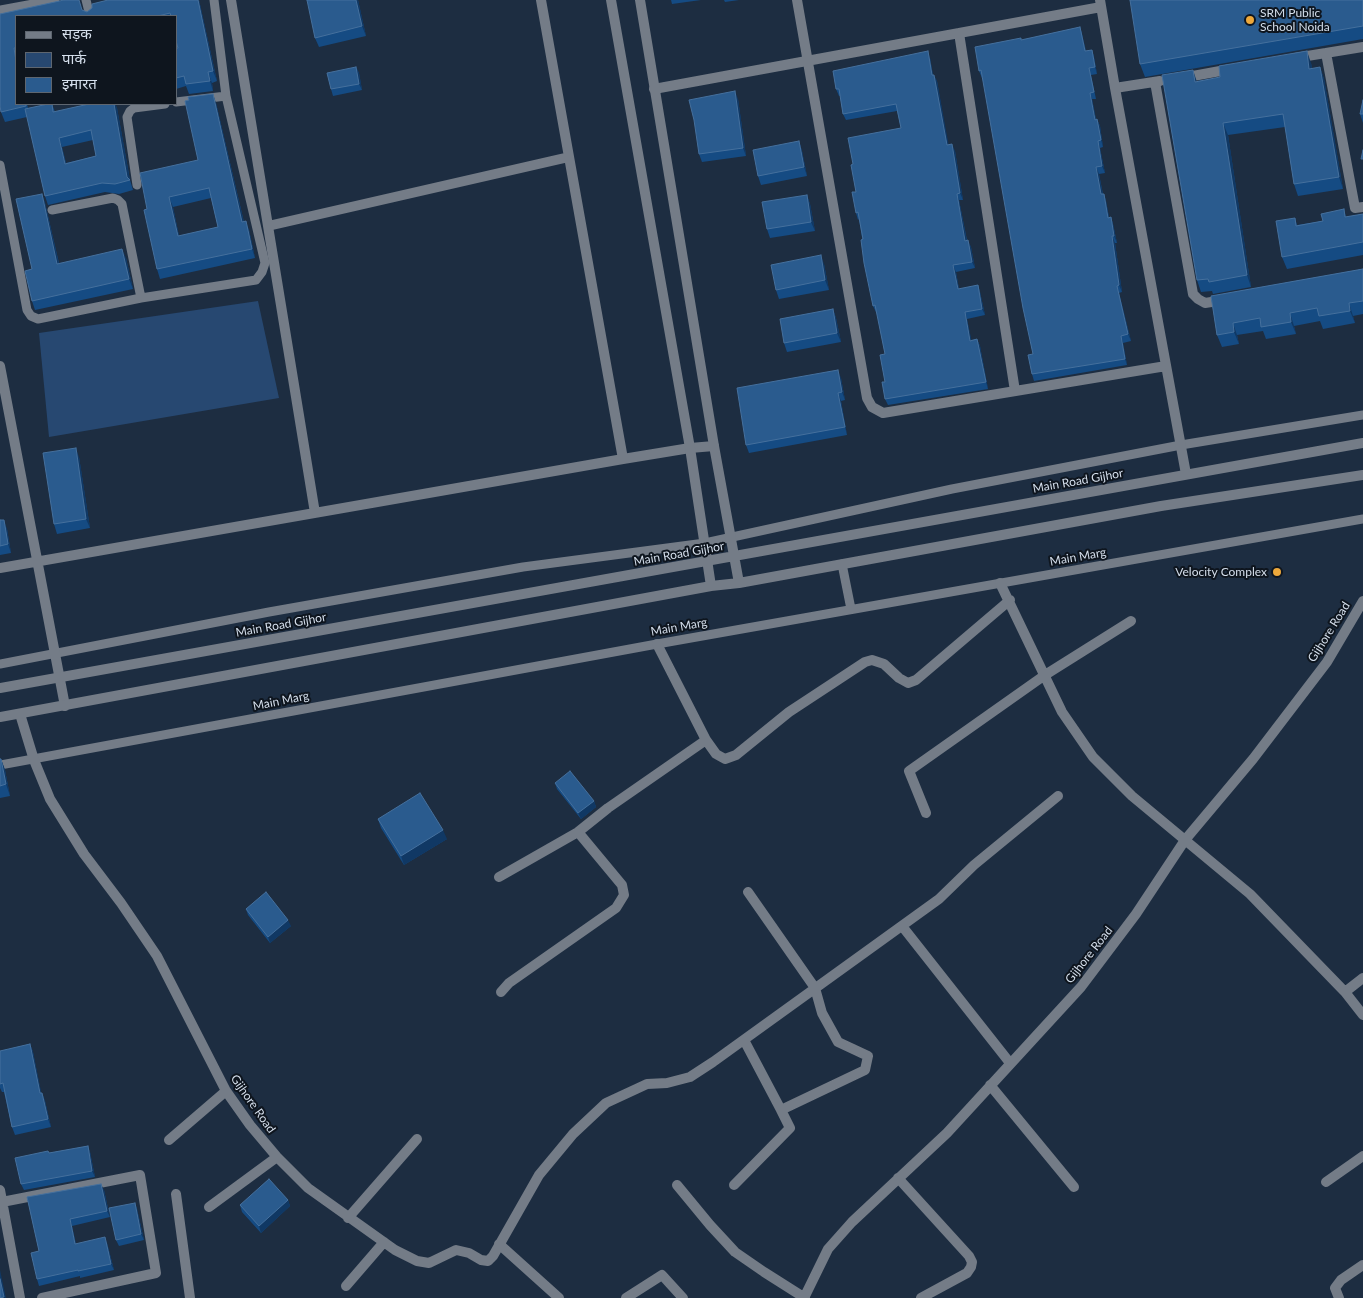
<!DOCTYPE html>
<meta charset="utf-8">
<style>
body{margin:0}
#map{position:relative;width:1363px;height:1298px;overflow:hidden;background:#1d2d41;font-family:Lato,"Noto Sans Devanagari",sans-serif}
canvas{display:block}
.legend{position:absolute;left:15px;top:15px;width:162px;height:90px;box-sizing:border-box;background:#0e151e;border:1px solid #5e6670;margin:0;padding:6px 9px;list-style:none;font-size:15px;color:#d5dfec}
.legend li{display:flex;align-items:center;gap:10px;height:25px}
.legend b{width:25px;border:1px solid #5e6670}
</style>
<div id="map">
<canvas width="1363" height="1298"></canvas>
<ul class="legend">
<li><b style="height:6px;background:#747c87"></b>सड़क</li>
<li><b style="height:14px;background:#274871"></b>पार्क</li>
<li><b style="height:14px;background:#2a5b8e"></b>इमारत</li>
</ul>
</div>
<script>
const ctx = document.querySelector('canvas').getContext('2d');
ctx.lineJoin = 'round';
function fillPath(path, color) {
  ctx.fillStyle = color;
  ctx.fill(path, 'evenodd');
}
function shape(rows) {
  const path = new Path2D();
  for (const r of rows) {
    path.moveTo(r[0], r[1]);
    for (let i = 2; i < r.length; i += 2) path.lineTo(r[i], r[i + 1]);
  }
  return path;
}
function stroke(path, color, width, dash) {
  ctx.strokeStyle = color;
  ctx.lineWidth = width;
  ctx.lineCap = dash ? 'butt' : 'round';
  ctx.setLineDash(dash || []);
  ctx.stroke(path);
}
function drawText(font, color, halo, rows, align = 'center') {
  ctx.font = font + ' Lato,sans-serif';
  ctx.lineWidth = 4;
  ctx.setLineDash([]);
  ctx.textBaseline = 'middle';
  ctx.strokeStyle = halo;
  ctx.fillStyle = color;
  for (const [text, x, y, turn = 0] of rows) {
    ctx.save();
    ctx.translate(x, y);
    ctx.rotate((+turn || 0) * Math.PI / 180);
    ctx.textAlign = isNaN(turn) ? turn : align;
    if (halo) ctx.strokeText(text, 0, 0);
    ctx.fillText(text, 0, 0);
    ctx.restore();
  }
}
fillPath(shape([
 [258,301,279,398,49,437,39,333]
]), '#274871');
stroke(shape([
 [86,0,90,16],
 [0,10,55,0],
 [176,102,226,96],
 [0,165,27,310,31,316,38,319,141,298,256,280,262,272,265,263,226,96,214,0],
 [137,185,127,117,130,111,134,108,165,104],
 [52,210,113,198,118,200,122,204,141,298],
 [842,564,851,609],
 [0,664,269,612,523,567,705,543,952,489,1181,445,1363,415],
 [0,765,657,644,1363,519]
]), '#747c87', 9);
stroke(shape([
 [231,0,315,513],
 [541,0,623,459],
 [797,0,867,398,872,407,883,413,1166,366],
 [1100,0,1115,88,1186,474],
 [959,33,1015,391],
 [1326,53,1355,208,1363,207],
 [1295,58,1363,47],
 [1182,78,1231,69],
 [1155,82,1193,294,1198,299,1205,303,1224,300],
 [1115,88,1160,81],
 [654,89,1101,7],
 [268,226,569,157],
 [0,366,65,706],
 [0,568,623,459,690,448,714,446],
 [1000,583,1062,712,1093,757,1132,796,1250,894,1345,992,1363,978],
 [657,644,706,740],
 [20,714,34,760,50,799,84,854,121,903,157,956,226,1091,250,1125,277,1157,308,1188,395,1250,417,1261,429,1263,456,1250,469,1253,481,1260,488,1261,493,1256,539,1175,573,1134,606,1103,647,1084,667,1083,690,1077,713,1062,939,899,974,865,1058,796],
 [926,813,909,771,1045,675,1131,621],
 [499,877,578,832,608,808,706,740,716,754,725,759,736,755,789,712,865,662,872,660,884,664,899,678,908,683,916,680,1010,600],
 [902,926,1010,1063],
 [501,992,509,983,616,908,624,895,622,885,578,832],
 [1345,992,1363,1015],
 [744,1040,781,1110],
 [990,1085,1074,1187],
 [169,1140,226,1091],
 [898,1178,969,1256,972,1262,971,1267,967,1273,921,1298],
 [1326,1182,1363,1156],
 [677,1185,710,1225,735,1252,764,1272,805,1298],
 [734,1185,790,1128,781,1110,865,1070,868,1056,838,1042,822,1013,815,988,748,892],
 [0,1190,20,1298],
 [176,1194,190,1298],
 [2,1202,140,1175,156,1273,42,1298],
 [209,1207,277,1157],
 [348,1218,417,1139],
 [499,1244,559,1298],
 [346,1286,384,1242],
 [626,1298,662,1275,683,1298],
 [804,1298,828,1249,852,1222,947,1133,1081,987,1136,914,1185,840,1253,759,1327,662,1363,601],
 [1339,1298,1335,1288,1341,1280,1363,1265]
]), '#747c87', 10);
stroke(shape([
 [611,0,690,448,711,586],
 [640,0,714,446,739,583],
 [0,688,1363,443],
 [0,717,711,586,739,583,1161,506,1363,475]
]), '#747c87', 10);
fillPath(shape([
 [199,0,217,81,212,83,213,91,189,94,186,86,176,89,176,48,178,48,176,16,16,16,16,104,27,104,28,108,52,104,55,112,89,104,115,104,117,108,130,180,133,190,119,194,105,192,48,205,45,196,27,117,5,122,1,112,0,14,82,10,87,12],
 [93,140,96,156,66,163,62,147],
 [358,0,366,36,319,47,315,38],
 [671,0,701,0,672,4],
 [724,0,739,0,725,2],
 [1363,0,1363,39,1145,77,1140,64],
 [1080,27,1082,34,1086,51,1092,50,1094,57,1097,74,1091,75,1096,99,1092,99,1096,119,1097,119,1100,126,1103,147,1100,148,1105,173,1099,174,1103,194,1104,194,1106,201,1109,217,1111,217,1113,224,1117,243,1115,243,1122,292,1119,293,1131,341,1123,343,1127,365,1034,381,1032,374,1033,354,983,77,982,78,979,71,1022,40],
 [930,58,933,75,937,81,948,145,955,151,963,200,959,200,967,240,971,247,975,268,956,272,959,289,978,285,980,292,985,315,967,319,971,340,977,339,980,346,988,389,888,405,885,399,885,354,877,312,876,312,873,306,859,219,858,220,856,213,856,192,853,164,901,128,897,111,846,120,843,114,840,96,839,96,836,89],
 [1311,63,1312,69,1320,67,1324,79,1343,189,1298,196,1294,184,1285,127,1228,135,1251,287,1213,294,1212,291,1201,292,1197,280,1197,81],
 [356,67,359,73,362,90,333,96,331,89],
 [738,99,746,156,702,162,699,154],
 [1363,100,1363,123,1360,114],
 [216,103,244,222,249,230,255,258,160,279,157,269,147,209,198,160],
 [211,198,218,227,179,236,173,207],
 [799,141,802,151,807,176,761,185,758,176],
 [42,194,45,203,59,263,126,258,133,289,35,310,32,301,32,269],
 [807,195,810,204,815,231,770,238,767,229],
 [1344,209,1346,217,1363,214,1363,255,1287,269,1282,257,1295,218,1297,225,1323,221],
 [824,264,829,290,779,299,776,290],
 [1363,269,1363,314,1353,316,1355,323,1323,329,1320,321,1294,326,1296,334,1266,339,1263,331,1237,335,1239,344,1222,347,1217,335,1211,296],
 [833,309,836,318,841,342,787,352,784,343],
 [841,378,845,400,841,401,847,435,749,453,746,445],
 [79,457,90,528,57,534,54,524],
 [0,520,7,529,11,553,0,555],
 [0,759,1,759,5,770,10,796,0,798],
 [555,783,594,801,596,807,581,819,557,789],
 [378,819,447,839,404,865,381,828],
 [246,909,291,926,270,943,248,915],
 [30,1044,33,1052,41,1093,42,1093,45,1101,51,1127,15,1135,12,1127,4,1092,2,1092,0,1088,0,1051],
 [88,1146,90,1152,95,1177,24,1190,21,1184,49,1153],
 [104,1190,110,1217,72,1226,76,1244,107,1243,114,1270,80,1278,80,1276,39,1286,37,1279,39,1251,27,1197],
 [288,1200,290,1206,261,1233,242,1212,240,1205],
 [135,1203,137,1209,144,1240,119,1246,116,1240]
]), '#154b83');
fillPath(shape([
 [198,0,199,0,217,81,213,71],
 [356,0,358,0,366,36,362,26],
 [1080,27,1082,34,1087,58,1085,51],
 [1092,50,1094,57,1097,74,1095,67],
 [928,51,930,58,934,82,932,75],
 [1307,51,1311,63,1314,81,1309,69],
 [356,67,359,73,362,90,359,84],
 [1320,67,1324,79,1343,189,1339,177],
 [1193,70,1197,82,1195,82],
 [208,72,212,83,213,91,210,81],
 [934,75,937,81,950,152,947,145],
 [735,91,738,99,746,156,743,148],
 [1090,93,1092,99,1097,126,1095,120],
 [213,94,216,103,246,231,242,222],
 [114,104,115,104,117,108,130,180,127,177],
 [1097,119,1100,126,1103,147,1101,140],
 [1223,123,1228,135,1251,287,1247,275],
 [59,138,62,147,68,173,65,164],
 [799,141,802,151,807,176,804,167],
 [1098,141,1100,148,1105,173,1102,166],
 [952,144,955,151,963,200,960,193],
 [1096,167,1099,174,1104,201,1101,194],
 [42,194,45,203,61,273,57,264],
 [957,194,959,200,968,247,965,241],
 [1104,194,1106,201,1110,224,1108,218],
 [807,195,810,204,815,231,811,222],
 [169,197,173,207,181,246,178,236],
 [1111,217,1113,224,1117,243,1114,236],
 [246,221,249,230,255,258,252,249],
 [1112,236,1115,243,1122,292,1119,285],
 [968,240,971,247,975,268,972,262],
 [122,249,126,258,133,289,129,279],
 [821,255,824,264,829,290,825,280],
 [953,265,956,272,960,296,958,289],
 [978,285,980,292,985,315,982,309],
 [1117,286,1119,293,1131,341,1128,334],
 [1349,303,1353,316,1355,323,1350,311],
 [833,309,836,318,841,342,837,333],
 [965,312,967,319,973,347,970,341],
 [1290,313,1294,326,1296,334,1291,322],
 [1233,323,1237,335,1239,344,1234,332],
 [1121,336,1123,343,1127,365,1125,359],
 [977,339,980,346,988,389,986,382],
 [838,370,841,378,845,400,842,392],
 [838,393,841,401,847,435,845,427],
 [76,448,79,457,90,528,86,519],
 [4,520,7,529,11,553,8,544],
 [1,759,5,770,10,796,6,784],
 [594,801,596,807,581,819,578,813],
 [443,830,447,839,404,865,401,856],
 [288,920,291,926,270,943,268,937],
 [30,1044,33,1052,43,1101,40,1093],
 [42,1093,45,1101,51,1127,48,1119],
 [88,1146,90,1152,95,1177,92,1171],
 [101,1184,104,1190,110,1217,107,1211],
 [288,1200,290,1206,261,1233,259,1226],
 [135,1203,137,1209,144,1240,141,1234],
 [70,1219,72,1226,77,1250,75,1244],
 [105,1237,107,1243,114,1270,111,1264],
 [0,1270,6,1298,4,1298,0,1279]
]), '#103864');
const building = shape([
 [64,0,79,0,82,10,87,12,92,8,92,4,108,0,198,0,213,71,208,72,210,81,186,84,184,76,176,78,176,48,178,48,176,41,176,16,171,16,170,13,158,16,16,16,16,48,14,48,16,61,16,104,26,104,26,106,1,112,0,106,0,14,64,0],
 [307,0,356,0,362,26,315,38,307,0],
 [1130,0,1363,0,1363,26,1140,64,1130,0],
 [1080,27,1085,51,1092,50,1095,67,1089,68,1094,92,1090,93,1095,120,1097,119,1101,140,1098,141,1102,166,1096,167,1101,194,1104,194,1108,218,1111,217,1114,236,1112,236,1119,285,1117,286,1128,334,1121,336,1125,359,1032,374,1028,355,1033,354,1023,308,981,70,979,71,975,47,1021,38,1021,40,1080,27],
 [928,51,932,75,934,75,947,145,952,144,960,193,957,194,965,241,968,240,972,262,953,265,958,289,978,285,982,309,965,312,970,341,977,339,986,382,885,399,882,382,885,382,880,355,885,354,875,305,873,306,864,263,861,240,863,239,858,212,856,213,852,192,856,192,851,165,853,164,848,138,901,128,896,104,843,114,839,89,836,89,833,71,928,51],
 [1307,51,1309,69,1320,67,1339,177,1294,184,1283,114,1223,123,1247,275,1209,282,1208,279,1197,280,1162,75,1193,70,1195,82,1220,77,1219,66,1307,51],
 [356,67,359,84,331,89,327,73,356,67],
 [735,91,743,148,699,154,694,120,689,100,735,91],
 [213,94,242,222,246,221,252,249,157,269,144,210,147,209,140,173,198,160,185,101,189,100,188,97,213,94],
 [209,188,218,227,178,236,169,197,209,188],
 [1363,100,1363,114,1360,114,1363,100],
 [48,104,52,104,53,112,89,104,114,104,127,177,130,180,115,184,102,183,45,196,25,109,48,104],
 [91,130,96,156,65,164,59,138,91,130],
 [799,141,804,167,758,176,753,150,799,141],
 [1363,150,1363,159,1361,159,1363,150],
 [42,194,57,264,122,249,129,279,32,301,25,271,32,269,16,199,42,194],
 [807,195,811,222,767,229,762,202,807,195],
 [1344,209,1345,217,1363,214,1363,242,1282,257,1276,221,1295,218,1296,226,1323,221,1321,214,1344,209],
 [821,255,825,280,776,290,771,265,821,255],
 [1363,269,1363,301,1349,303,1350,311,1319,316,1317,308,1290,313,1291,322,1261,327,1260,318,1233,323,1234,332,1217,335,1211,296,1363,269],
 [833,309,837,333,784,343,780,319,833,309],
 [838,370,842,392,838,393,845,427,746,445,737,388,838,370],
 [76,448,86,519,54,524,43,453,76,448],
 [0,520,4,520,8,544,0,546,0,520],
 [0,759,1,759,6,784,0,786,0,759],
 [570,771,594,801,578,813,555,783,570,771],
 [420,793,443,830,401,856,378,819,420,793],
 [266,892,288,920,268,937,246,909,266,892],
 [30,1044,40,1093,42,1093,48,1119,12,1127,3,1083,0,1084,0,1051,30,1044],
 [88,1146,92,1171,21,1184,15,1158,48,1151,49,1153,88,1146],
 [269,1179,288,1200,259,1226,240,1205,269,1179],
 [101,1184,107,1211,70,1219,75,1244,105,1237,111,1264,78,1271,78,1270,37,1279,31,1253,39,1251,27,1197,101,1184],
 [135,1203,141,1234,116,1240,109,1208,135,1203],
 [0,1279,4,1297,0,1298,0,1279]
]);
fillPath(building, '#2a5b8e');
stroke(building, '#45709d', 1);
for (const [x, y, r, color] of [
 [1250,20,5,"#eda83b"],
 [1277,572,5,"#eda83b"]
]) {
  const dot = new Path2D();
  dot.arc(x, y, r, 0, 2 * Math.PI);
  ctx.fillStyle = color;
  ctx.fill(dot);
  stroke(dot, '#0e151e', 2);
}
drawText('12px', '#d5dfec', '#0e151e', [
 ["SRM Public",1260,13],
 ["School Noida",1260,27],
 ["Velocity Complex",1267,572,"right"]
], 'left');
drawText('12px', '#d5dfec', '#0e151e', [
 ["Main Road Gijhor",1078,481,-10],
 ["Main Road Gijhor",679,554,-10],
 ["Main Marg",1078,557,-10],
 ["Main Road Gijhor",281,625,-10],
 ["Main Marg",679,627,-10],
 ["Gijhore Road",1329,632,-58],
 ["Main Marg",281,701,-11],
 ["Gijhore Road",1089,955,-52],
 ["Gijhore Road",253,1104,55]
]);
</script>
